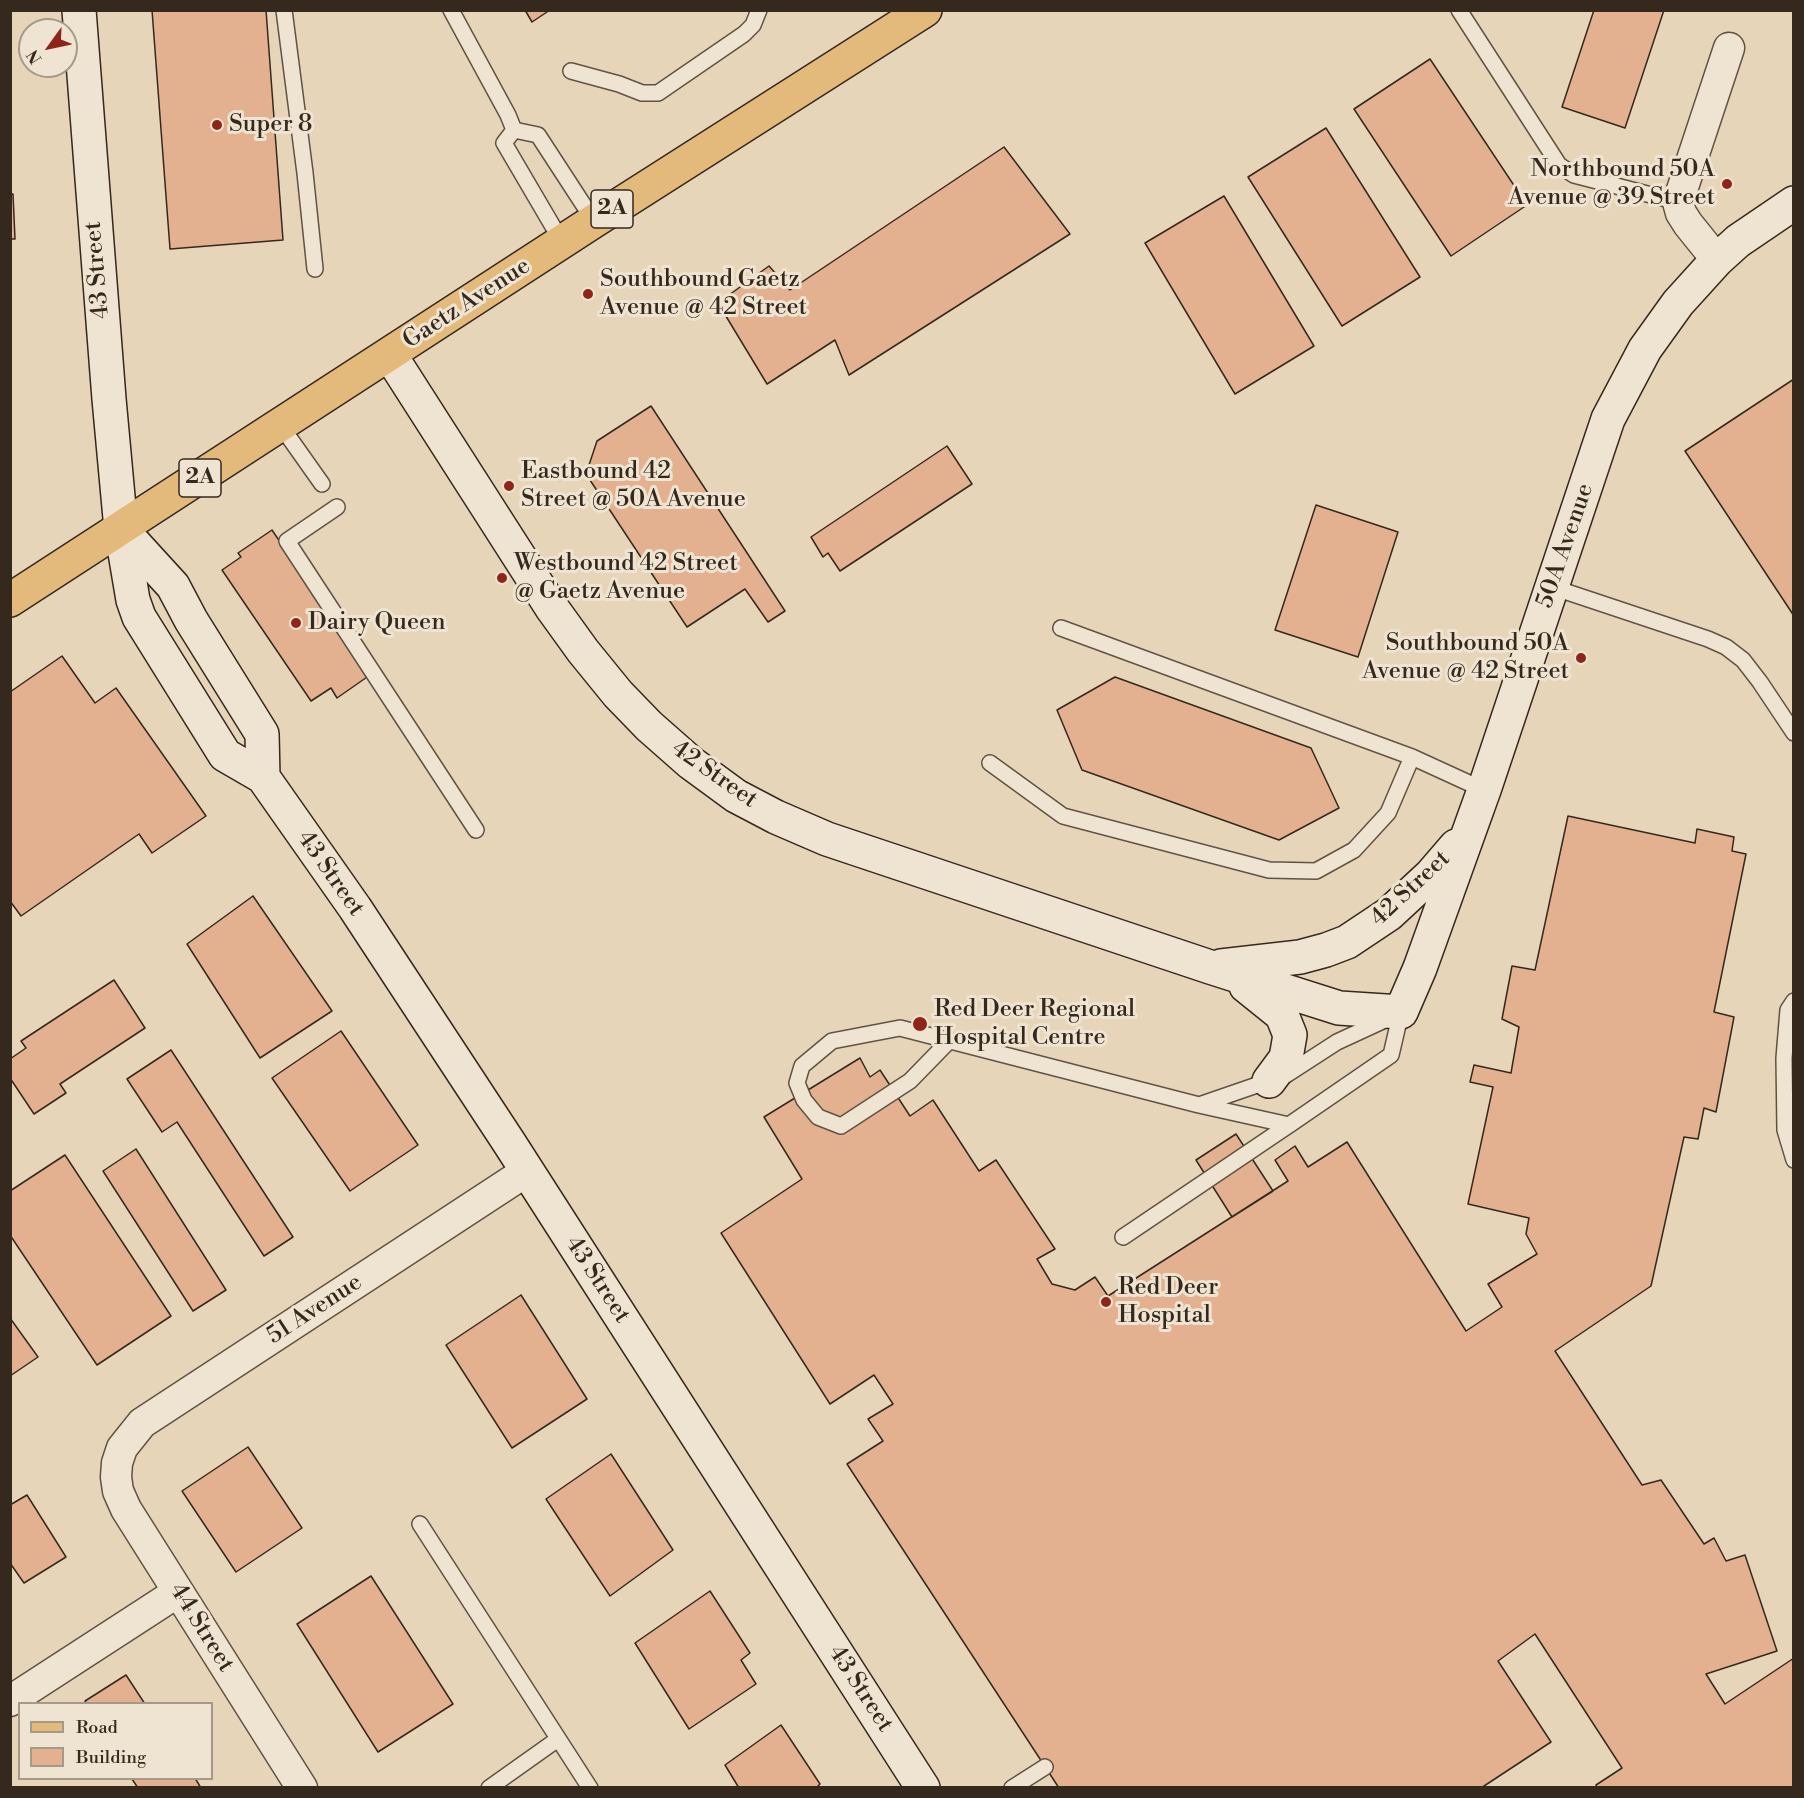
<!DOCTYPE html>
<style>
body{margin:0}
#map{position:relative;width:1804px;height:1798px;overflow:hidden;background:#e6d5b8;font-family:"Libre Bodoni",serif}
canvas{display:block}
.frame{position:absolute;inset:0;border:12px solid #35281d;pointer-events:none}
.legend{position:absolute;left:18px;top:1702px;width:195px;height:78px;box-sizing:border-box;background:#efe4d1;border:2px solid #a59989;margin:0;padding:8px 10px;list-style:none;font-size:18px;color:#35281d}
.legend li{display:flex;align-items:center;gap:12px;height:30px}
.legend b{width:30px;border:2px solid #a59989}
.north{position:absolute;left:18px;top:18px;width:60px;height:60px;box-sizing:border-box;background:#efe4d1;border:2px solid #a59989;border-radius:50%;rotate:237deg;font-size:16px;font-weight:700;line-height:24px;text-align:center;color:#35281d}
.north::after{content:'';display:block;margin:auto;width:21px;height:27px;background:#8f2418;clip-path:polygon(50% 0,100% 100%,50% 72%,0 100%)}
</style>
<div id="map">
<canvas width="1804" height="1798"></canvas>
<div class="frame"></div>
<ul class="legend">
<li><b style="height:8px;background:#e3ba7c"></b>Road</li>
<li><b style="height:16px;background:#e3b190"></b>Building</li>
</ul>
<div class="north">N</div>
</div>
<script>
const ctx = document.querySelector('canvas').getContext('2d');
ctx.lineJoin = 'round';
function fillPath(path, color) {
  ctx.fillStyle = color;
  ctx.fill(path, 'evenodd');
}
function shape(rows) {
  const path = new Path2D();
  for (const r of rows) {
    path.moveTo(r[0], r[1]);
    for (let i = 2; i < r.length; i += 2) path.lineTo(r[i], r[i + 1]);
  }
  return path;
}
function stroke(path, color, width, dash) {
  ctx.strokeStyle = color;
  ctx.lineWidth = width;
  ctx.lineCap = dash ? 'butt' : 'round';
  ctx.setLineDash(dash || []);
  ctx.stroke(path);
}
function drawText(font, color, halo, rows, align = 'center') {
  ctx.font = font + ' "Libre Bodoni",serif';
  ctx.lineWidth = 6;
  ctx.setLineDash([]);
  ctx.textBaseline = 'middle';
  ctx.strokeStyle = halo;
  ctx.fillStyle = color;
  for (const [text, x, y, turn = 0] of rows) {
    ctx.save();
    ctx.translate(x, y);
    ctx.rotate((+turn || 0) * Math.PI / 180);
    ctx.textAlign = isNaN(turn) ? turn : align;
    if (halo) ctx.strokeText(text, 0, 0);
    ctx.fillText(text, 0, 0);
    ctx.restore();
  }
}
const building = shape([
 [152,10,266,10,283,240,170,249,152,10],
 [525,10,550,10,532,22,525,10],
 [1594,10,1664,10,1625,128,1562,107,1594,10],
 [1430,59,1527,205,1451,256,1354,109,1430,59],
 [1326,128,1420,277,1342,326,1248,177,1326,128],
 [1004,147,1070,234,849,375,835,340,767,384,718,303,769,266,790,290,1004,147],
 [10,194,13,194,15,239,10,239,10,194],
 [1224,196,1314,346,1235,394,1145,243,1224,196],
 [1794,379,1794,616,1685,451,1794,379],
 [651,406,785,611,768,622,745,589,687,627,586,474,597,441,651,406],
 [947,446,972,484,840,571,828,553,823,557,811,537,947,446],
 [1316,505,1398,532,1358,657,1275,630,1316,505],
 [272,530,370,675,337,698,331,688,311,701,222,570,241,557,238,553,272,530],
 [62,656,95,703,116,688,206,816,152,853,139,834,21,916,10,901,10,692,62,656],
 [1115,677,1311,748,1339,808,1279,840,1082,770,1057,710,1115,677],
 [1568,816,1695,843,1697,829,1734,837,1732,851,1746,854,1714,1012,1734,1017,1716,1112,1704,1108,1698,1139,1684,1137,1651,1286,1555,1351,1642,1485,1661,1480,1704,1544,1714,1538,1726,1561,1745,1555,1777,1651,1706,1674,1725,1704,1794,1658,1794,1788,1597,1788,1596,1785,1622,1768,1535,1634,1498,1661,1551,1742,1481,1788,1059,1788,847,1464,883,1441,868,1419,893,1404,874,1375,830,1404,721,1233,802,1179,764,1117,860,1058,870,1077,880,1070,910,1116,933,1100,979,1171,996,1160,1055,1249,1037,1259,1052,1284,1075,1290,1095,1277,1108,1296,1288,1181,1275,1160,1295,1146,1308,1167,1347,1142,1466,1331,1502,1307,1488,1284,1537,1254,1526,1234,1529,1218,1468,1204,1493,1087,1470,1082,1474,1065,1511,1073,1519,1027,1502,1019,1512,966,1535,970,1568,816],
 [253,896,332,1011,260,1058,187,944,253,896],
 [114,980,145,1028,60,1084,66,1093,34,1114,10,1078,10,1059,26,1048,21,1041,114,980],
 [341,1031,418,1145,350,1191,272,1078,341,1031],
 [171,1050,293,1237,264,1256,177,1122,162,1132,127,1079,171,1050],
 [1236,1134,1273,1191,1232,1217,1196,1160,1236,1134],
 [136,1149,226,1290,193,1311,103,1171,136,1149],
 [65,1155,171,1316,97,1365,10,1235,10,1191,65,1155],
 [521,1295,587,1399,512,1448,446,1345,521,1295],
 [10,1318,38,1357,10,1376,10,1318],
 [248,1447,302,1528,236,1572,182,1491,248,1447],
 [611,1454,673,1550,610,1596,546,1499,611,1454],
 [27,1495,66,1557,24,1583,10,1563,10,1505,27,1495],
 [371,1576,453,1704,378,1752,297,1624,371,1576],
 [710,1591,750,1653,741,1660,756,1684,689,1729,635,1643,710,1591],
 [126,1675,145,1704,87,1704,85,1701,126,1675],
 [781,1725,820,1784,816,1788,739,1788,725,1765,781,1725],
 [195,1778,201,1788,138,1788,132,1779,195,1778]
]);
fillPath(building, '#e3b190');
stroke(building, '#35281d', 1.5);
const lane = shape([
 [284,10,305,173,315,269],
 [451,10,508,115,514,130],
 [1459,10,1559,165,1574,175,1678,202],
 [571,71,619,84,642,93,658,93,744,34,753,25,759,10],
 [514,130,504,143,562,242],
 [514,130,538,135,594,221],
 [281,426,322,484],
 [337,507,287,541,476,830],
 [1552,587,1708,639,1726,647,1743,660,1760,682,1794,733],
 [1061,628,1412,757,1484,790],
 [990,763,1063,816,1269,870,1316,871,1354,850,1388,813,1412,757],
 [1794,1001,1788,1010,1784,1058,1785,1130,1794,1160],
 [949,1041,910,1081,841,1126,818,1117,804,1100,797,1083,802,1066,832,1041,900,1028,1199,1105,1289,1125,1391,1055,1401,1012],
 [1199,1105,1286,1075,1337,1042,1389,1018],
 [1123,1237,1289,1125],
 [420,1524,590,1788],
 [489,1788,558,1739],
 [1012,1788,1045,1767]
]);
const street = shape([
 [1717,260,1688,224,1681,213,1678,202,1729,48],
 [10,1701,178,1592],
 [302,1788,126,1509,118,1491,116,1477,117,1463,122,1448,142,1423,527,1171]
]);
const secondary = shape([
 [79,10,109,399,121,529,133,600,139,617,225,755,263,777,355,908,510,1144,923,1788],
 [390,355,552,608,583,651,618,694,649,726,691,763,736,796,776,817,827,839,1210,967,1339,1008,1401,1012,1420,968,1484,790,1608,419,1645,349,1678,303,1717,260,1738,241,1794,203],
 [121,529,173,586,191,620,262,734,263,777],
 [1221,966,1300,957,1326,950,1347,942,1389,914,1431,875,1456,846],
 [1246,986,1282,1015,1290,1035,1286,1058,1269,1081]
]);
const primary = shape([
 [10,600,594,221,925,10]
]);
stroke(lane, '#615344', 18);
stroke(street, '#615344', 33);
stroke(secondary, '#35281d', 36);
stroke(primary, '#35281d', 36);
stroke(lane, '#efe4d1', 15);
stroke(street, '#efe4d1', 30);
stroke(secondary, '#efe4d1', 33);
stroke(primary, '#e3ba7c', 33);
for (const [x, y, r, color] of [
 [217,125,6,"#8f2418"],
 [1727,184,6,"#8f2418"],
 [588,294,6,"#8f2418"],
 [509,486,6,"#8f2418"],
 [502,578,6,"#8f2418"],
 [296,623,6,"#8f2418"],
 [1581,658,6,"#8f2418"],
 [920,1024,8,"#8f2418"],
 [1106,1302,6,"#8f2418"]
]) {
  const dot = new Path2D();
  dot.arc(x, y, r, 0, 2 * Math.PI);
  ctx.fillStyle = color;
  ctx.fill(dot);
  stroke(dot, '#efe4d1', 2);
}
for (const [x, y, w] of [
 [612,209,42],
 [200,478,42]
]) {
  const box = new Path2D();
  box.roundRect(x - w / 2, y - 19, w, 38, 4.5);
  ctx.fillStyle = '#efe4d1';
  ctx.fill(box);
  stroke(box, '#35281d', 1.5);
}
drawText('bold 22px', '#35281d', null, [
 ["2A",612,209],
 ["2A",200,478]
]);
drawText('24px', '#35281d', '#efe4d1', [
 ["Super 8",229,125],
 ["Northbound 50A",1715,170,"right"],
 ["Avenue @ 39 Street",1715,198,"right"],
 ["Southbound Gaetz",600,280],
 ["Avenue @ 42 Street",600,308],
 ["Eastbound 42",521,472],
 ["Street @ 50A Avenue",521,500],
 ["Westbound 42 Street",514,564],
 ["@ Gaetz Avenue",514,592],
 ["Dairy Queen",308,623],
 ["Southbound 50A",1569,644,"right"],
 ["Avenue @ 42 Street",1569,672,"right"],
 ["Red Deer Regional",934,1010],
 ["Hospital Centre",934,1038],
 ["Red Deer",1118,1288],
 ["Hospital",1118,1316]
], 'left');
drawText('24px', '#35281d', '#efe4d1', [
 ["43 Street",98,270,-95],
 ["Gaetz Avenue",467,304,-33],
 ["50A Avenue",1566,546,-71],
 ["42 Street",714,775,35],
 ["43 Street",330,874,55],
 ["42 Street",1411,889,-43],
 ["43 Street",597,1280,57],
 ["51 Avenue",315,1310,-33],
 ["44 Street",201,1628,58],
 ["43 Street",860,1689,57]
]);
</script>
